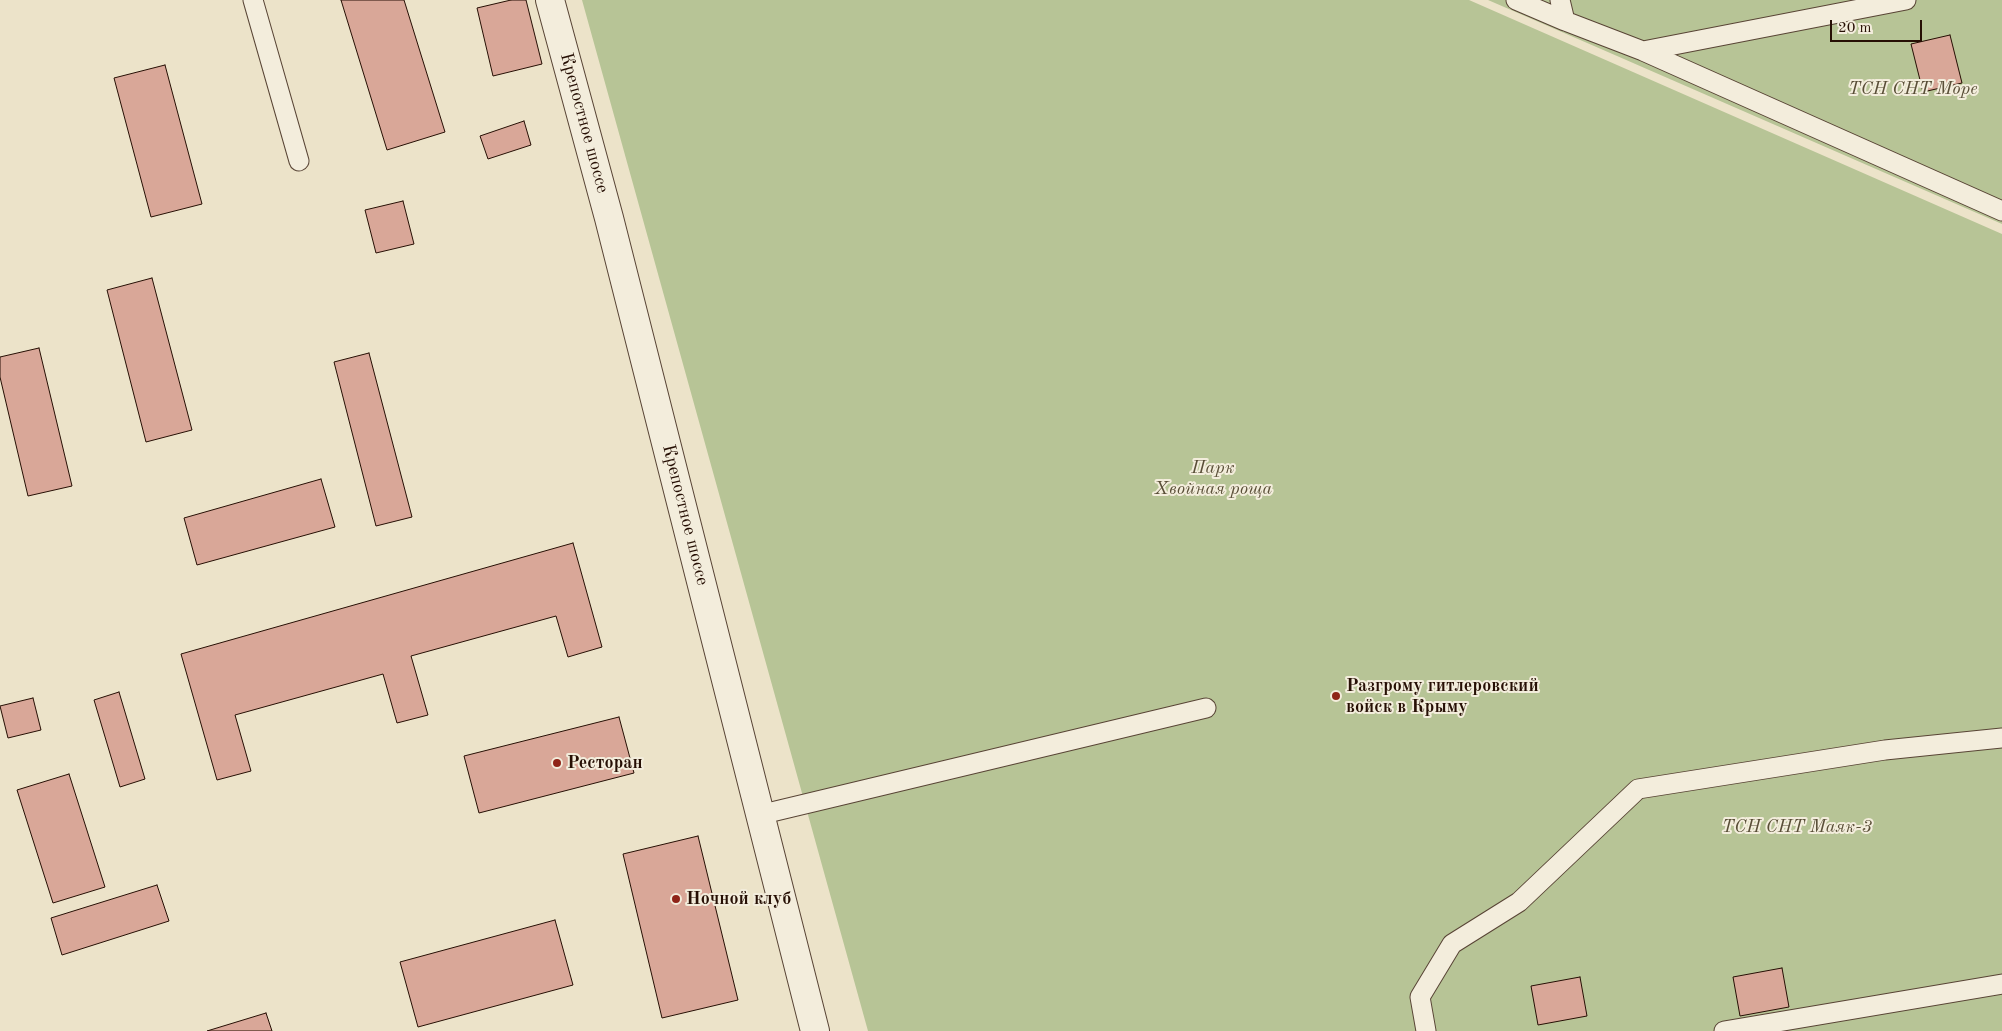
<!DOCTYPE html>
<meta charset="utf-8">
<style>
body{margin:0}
#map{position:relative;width:2002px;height:1031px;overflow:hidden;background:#ece3c9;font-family:"Old Standard TT",serif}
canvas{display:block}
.scale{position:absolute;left:1830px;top:20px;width:92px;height:22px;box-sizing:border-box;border:2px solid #260f04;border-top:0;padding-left:6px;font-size:15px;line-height:18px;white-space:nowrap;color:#260f04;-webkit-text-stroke:4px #f3eddc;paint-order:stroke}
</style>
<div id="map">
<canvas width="2002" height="1031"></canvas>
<div class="scale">20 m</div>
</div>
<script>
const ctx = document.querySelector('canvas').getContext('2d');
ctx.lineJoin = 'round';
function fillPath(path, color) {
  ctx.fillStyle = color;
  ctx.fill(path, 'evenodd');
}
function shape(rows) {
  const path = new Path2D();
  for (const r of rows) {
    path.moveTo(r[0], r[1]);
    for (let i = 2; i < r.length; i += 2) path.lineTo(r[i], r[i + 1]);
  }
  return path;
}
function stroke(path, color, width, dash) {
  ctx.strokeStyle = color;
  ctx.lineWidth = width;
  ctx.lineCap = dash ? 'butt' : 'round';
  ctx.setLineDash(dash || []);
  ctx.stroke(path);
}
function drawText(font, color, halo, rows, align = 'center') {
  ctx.font = font + ' "Old Standard TT",serif';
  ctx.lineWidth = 4;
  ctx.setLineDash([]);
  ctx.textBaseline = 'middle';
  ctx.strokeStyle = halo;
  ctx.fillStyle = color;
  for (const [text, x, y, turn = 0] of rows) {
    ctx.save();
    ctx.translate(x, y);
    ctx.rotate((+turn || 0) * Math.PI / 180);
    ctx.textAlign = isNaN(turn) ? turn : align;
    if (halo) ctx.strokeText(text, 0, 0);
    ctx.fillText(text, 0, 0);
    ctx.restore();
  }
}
fillPath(shape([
 [582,0,1469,0,2002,234,2002,1031,868,1031],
 [1488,0,2002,0,2002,224,1601,49]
]), '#b7c496');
const building = shape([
 [341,0,404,0,445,132,387,150,341,0],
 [511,0,526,0,542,64,493,76,477,8,511,0],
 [1950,35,1962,83,1923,92,1911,44,1950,35],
 [165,65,202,204,151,217,114,78,165,65],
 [524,121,531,145,488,159,480,136,524,121],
 [403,201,414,244,376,253,365,210,403,201],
 [152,278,192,430,146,442,107,290,152,278],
 [39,348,72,486,28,496,0,377,0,357,39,348],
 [369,353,412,517,376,526,334,362,369,353],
 [321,479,335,527,197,565,184,518,321,479],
 [573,543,602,647,568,657,556,616,411,656,428,715,397,723,383,674,235,715,251,771,217,780,181,654,573,543],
 [119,692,145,779,120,787,94,700,119,692],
 [33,698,41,730,8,738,0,706,33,698],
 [619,717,634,773,479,813,464,756,619,717],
 [69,774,105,887,53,903,17,790,69,774],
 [698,836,738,1000,662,1018,623,854,698,836],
 [157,885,169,921,62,955,51,918,157,885],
 [555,920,573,985,418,1027,400,962,555,920],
 [1782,968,1789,1007,1740,1016,1733,977,1782,968],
 [1580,977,1587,1016,1538,1025,1531,986,1580,977],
 [266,1013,272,1031,207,1031,266,1013]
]);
fillPath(building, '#d9a798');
stroke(building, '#260f04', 1);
const service = shape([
 [253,0,299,161],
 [1516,0,1565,21,1643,51,2002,211],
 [1560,0,1565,21],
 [1643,51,1906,0],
 [759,815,1206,708],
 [1426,1031,1420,997,1452,944,1519,902,1638,789,1885,750,2002,738],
 [1724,1031,2002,984]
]);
const minor = shape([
 [550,0,609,218,815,1031]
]);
stroke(service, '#584435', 21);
stroke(minor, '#584435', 30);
stroke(service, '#f3eddc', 19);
stroke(minor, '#f3eddc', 28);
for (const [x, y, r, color] of [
 [1336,696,5,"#8f2418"],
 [557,763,5,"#8f2418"],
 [676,899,5,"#8f2418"]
]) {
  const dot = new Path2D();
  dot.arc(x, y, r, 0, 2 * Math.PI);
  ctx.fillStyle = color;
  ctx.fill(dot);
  stroke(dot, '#f3eddc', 2);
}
drawText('italic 18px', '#594e37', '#f3eddc', [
 ["ТСН СНТ Море",1913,89],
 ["Парк",1213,468],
 ["Хвойная роща",1213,489],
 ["ТСН СНТ Маяк-3",1797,827]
]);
drawText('18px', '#260f04', '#f3eddc', [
 ["Крепостное шоссе",584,123,75],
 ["Крепостное шоссе",685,515,76]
]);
drawText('bold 18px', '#260f04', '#f3eddc', [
 ["Разгрому гитлеровский",1346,686],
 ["войск в Крыму",1346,707],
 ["Ресторан",567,763],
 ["Ночной клуб",686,899]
], 'left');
</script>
